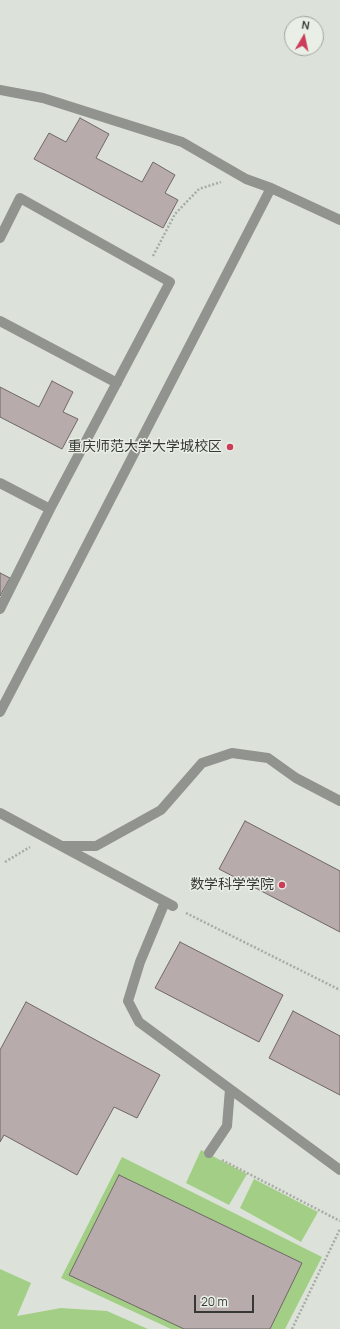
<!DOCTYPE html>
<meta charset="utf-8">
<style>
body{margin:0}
#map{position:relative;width:340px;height:1329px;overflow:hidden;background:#dce2d9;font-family:Manrope,sans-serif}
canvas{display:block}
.north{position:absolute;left:284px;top:16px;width:40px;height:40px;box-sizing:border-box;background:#e9efe6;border:1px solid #a1a69f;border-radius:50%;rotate:9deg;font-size:11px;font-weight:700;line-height:16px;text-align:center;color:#363835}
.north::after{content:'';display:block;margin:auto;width:14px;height:18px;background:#cc3c59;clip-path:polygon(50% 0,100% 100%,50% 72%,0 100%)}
.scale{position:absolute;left:194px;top:1295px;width:60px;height:18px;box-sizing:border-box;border:2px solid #363835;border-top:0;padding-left:5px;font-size:12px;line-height:14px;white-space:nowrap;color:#363835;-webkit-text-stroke:3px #e9efe6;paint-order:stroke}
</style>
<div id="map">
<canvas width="340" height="1329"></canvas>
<div class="north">N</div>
<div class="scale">20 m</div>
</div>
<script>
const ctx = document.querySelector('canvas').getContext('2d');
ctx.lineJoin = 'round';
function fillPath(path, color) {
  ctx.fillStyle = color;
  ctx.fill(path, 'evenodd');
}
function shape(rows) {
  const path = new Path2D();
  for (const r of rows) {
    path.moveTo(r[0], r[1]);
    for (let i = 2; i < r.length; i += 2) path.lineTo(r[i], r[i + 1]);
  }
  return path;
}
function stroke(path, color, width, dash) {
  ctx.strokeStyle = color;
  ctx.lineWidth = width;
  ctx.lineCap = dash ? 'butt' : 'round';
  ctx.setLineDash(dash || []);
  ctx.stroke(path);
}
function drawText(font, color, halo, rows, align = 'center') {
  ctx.font = font + ' Manrope,"Noto Sans SC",sans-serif';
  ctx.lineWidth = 3;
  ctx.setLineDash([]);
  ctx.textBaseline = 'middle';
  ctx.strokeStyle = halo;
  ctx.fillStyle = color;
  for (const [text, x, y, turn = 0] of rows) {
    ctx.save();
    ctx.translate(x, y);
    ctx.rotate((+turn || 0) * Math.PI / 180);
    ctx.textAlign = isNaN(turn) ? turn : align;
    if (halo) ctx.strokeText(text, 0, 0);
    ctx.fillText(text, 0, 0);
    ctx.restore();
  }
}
fillPath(shape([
 [201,1150,247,1174,229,1205,186,1183],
 [122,1157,322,1257,285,1329,171,1329,61,1278],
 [254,1179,318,1212,301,1242,240,1208],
 [0,1269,31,1283,17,1316,61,1308,107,1311,148,1329,0,1329]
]), '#a2cf85');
const building = shape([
 [80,118,109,134,96,158,142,182,153,162,175,175,165,193,178,200,163,228,34,159,49,133,66,142,80,118],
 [52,381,73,392,63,412,78,419,62,449,0,417,0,387,39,407,52,381],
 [0,573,10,578,0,596,0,573],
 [245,821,340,871,340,932,219,869,245,821],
 [180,942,283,995,259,1042,155,988,180,942],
 [26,1002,160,1075,137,1118,114,1107,77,1175,4,1135,0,1142,0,1050,26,1002],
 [293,1011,340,1036,340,1095,269,1058,293,1011],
 [119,1175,302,1263,270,1329,184,1329,69,1275,119,1175]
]);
fillPath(building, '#b7abac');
stroke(building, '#716667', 1);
stroke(shape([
 [153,256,175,214,199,189,221,182],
 [5,862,30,847],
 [186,913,340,990],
 [222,1160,340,1221],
 [292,1329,340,1229]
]), '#a6aba4', 2.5, [2, 2]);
stroke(shape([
 [0,90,43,98,182,142,246,179,271,188],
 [0,238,20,198,170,282,50,509,0,609],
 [0,321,117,383],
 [0,483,50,509],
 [0,712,56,605,271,188,340,220],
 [0,813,173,906],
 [62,846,96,846,161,810,202,763,232,753,268,758,296,778,340,801],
 [165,902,140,962,128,1001,139,1022,230,1089,227,1126,209,1153],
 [230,1089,340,1170]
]), '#91938f', 10);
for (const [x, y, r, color] of [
 [230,447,4,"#cc3c59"],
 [282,885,4,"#cc3c59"]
]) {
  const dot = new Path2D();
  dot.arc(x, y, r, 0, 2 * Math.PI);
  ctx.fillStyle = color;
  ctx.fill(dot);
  stroke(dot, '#e9efe6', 1.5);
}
drawText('14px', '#363835', '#e9efe6', [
 ["重庆师范大学大学城校区",222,447],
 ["数学科学学院",274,885]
], 'right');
</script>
